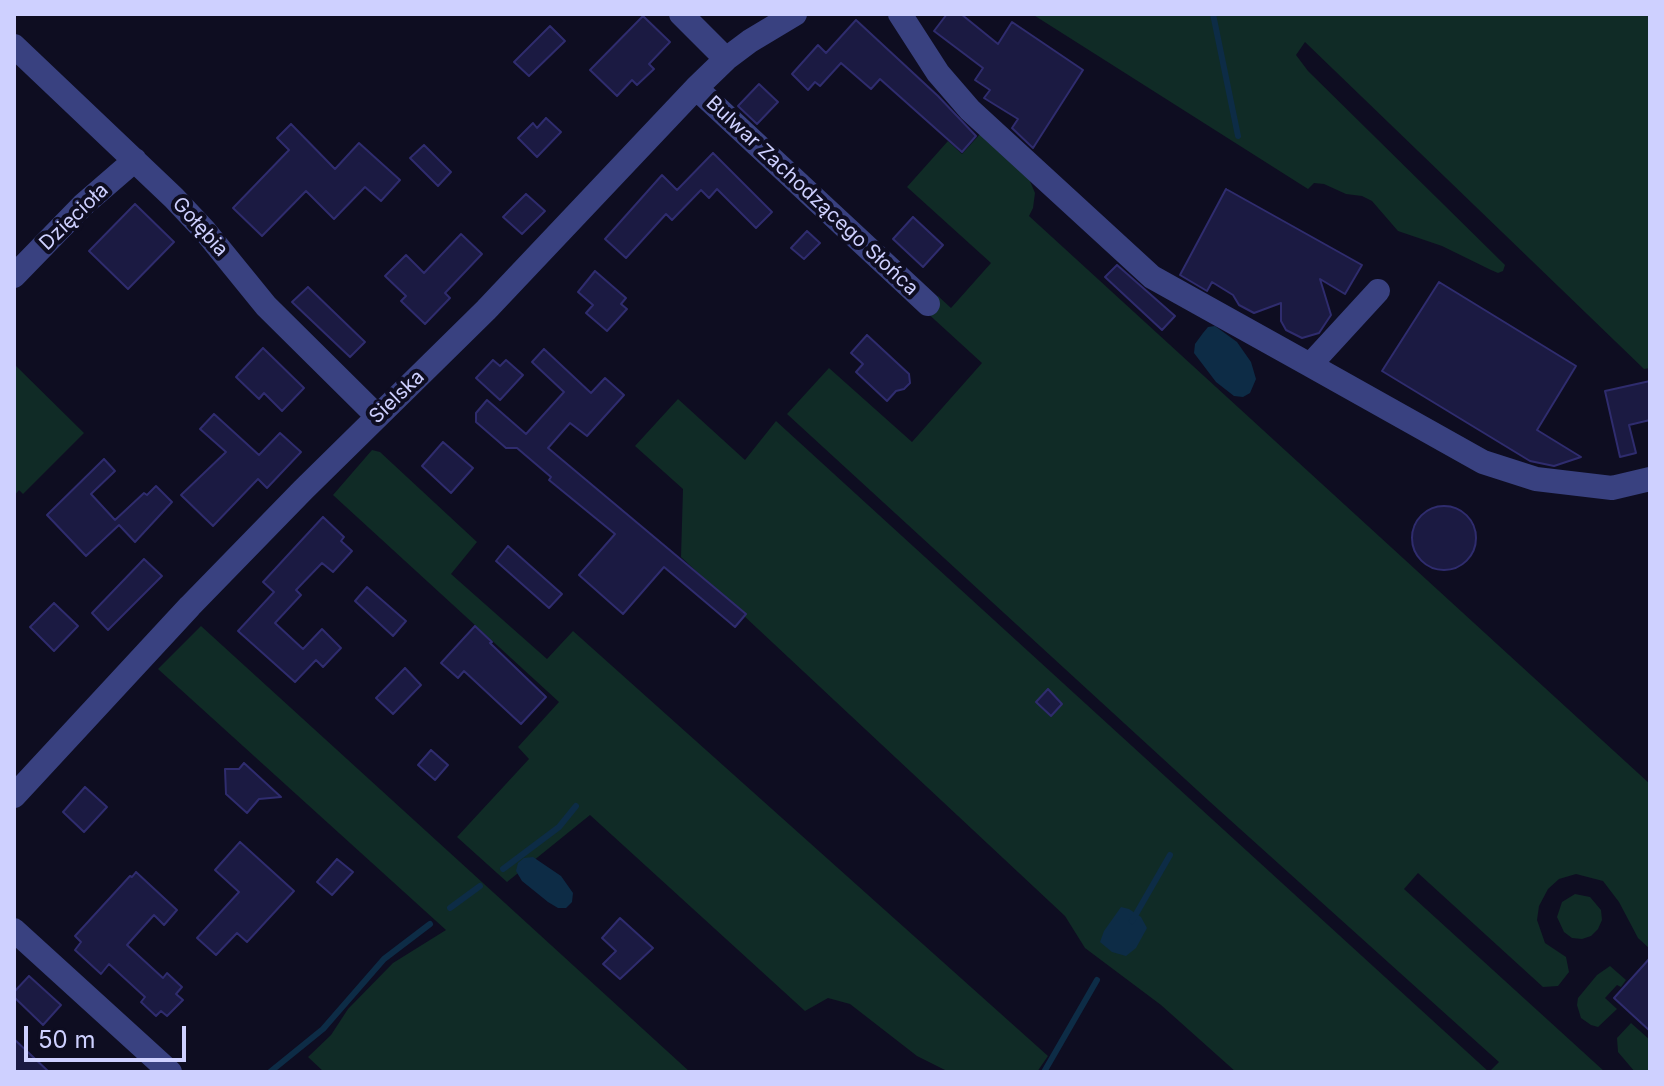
<!DOCTYPE html>
<meta charset="utf-8">
<style>
body{margin:0}
#map{position:relative;width:1664px;height:1086px;overflow:hidden;background:#0e0d21;font-family:Inter,sans-serif}
canvas{display:block}
.frame{position:absolute;inset:0;border:16px solid #ced0ff;pointer-events:none}
.scale{position:absolute;left:24px;top:1026px;width:162px;height:36px;box-sizing:border-box;border:4px solid #ced0ff;border-top:0;padding-left:10px;font-size:24px;line-height:28px;white-space:nowrap;color:#ced0ff;-webkit-text-stroke:6px #0e0d21;paint-order:stroke}
</style>
<div id="map">
<canvas width="1664" height="1086"></canvas>
<div class="frame"></div>
<div class="scale">50 m</div>
</div>
<script>
const ctx = document.querySelector('canvas').getContext('2d');
ctx.lineJoin = 'round';
function fillPath(path, color) {
  ctx.fillStyle = color;
  ctx.fill(path, 'evenodd');
}
function shape(rows) {
  const path = new Path2D();
  for (const r of rows) {
    if (r.length === 3) {
      path.moveTo(r[0] + r[2], r[1]);
      path.arc(r[0], r[1], r[2], 0, 2 * Math.PI);
      continue;
    }
    path.moveTo(r[0], r[1]);
    for (let i = 2; i < r.length; i += 2) path.lineTo(r[i], r[i + 1]);
  }
  return path;
}
function stroke(path, color, width, dash) {
  ctx.strokeStyle = color;
  ctx.lineWidth = width;
  ctx.lineCap = dash ? 'butt' : 'round';
  ctx.setLineDash(dash || []);
  ctx.stroke(path);
}
function drawText(font, color, halo, rows, align = 'center') {
  ctx.font = font + ' Inter,sans-serif';
  ctx.lineWidth = 8;
  ctx.setLineDash([]);
  ctx.textBaseline = 'middle';
  ctx.strokeStyle = halo;
  ctx.fillStyle = color;
  for (const [text, x, y, turn = 0] of rows) {
    ctx.save();
    ctx.translate(x, y);
    ctx.rotate((+turn || 0) * Math.PI / 180);
    ctx.textAlign = isNaN(turn) ? turn : align;
    if (halo) ctx.strokeText(text, 0, 0);
    ctx.fillText(text, 0, 0);
    ctx.restore();
  }
}
fillPath(shape([
 [1032,14,1650,14,1650,368,1644,369,1305,42,1296,55,1308,71,1505,265,1503,271,1498,273,1491,270,1442,246,1398,231,1372,201,1362,196,1346,194,1324,184,1314,183,1308,189],
 [981,133,1027,174,1035,193,1033,208,1029,216,1650,784,1650,949,1638,938,1619,902,1603,881,1576,874,1559,879,1548,889,1539,906,1537,920,1545,943,1566,957,1569,972,1558,986,1543,987,1418,873,1404,889,1605,1072,1236,1072,1161,1005,1085,948,1065,916,681,557,683,489,635,446,678,399,745,460,776,421,1489,1072,1499,1062,1209,801,787,414,829,368,912,442,982,363,924,310,938,296,951,308,991,263,907,187,948,141,962,154],
 [14,364,84,433,23,494,19,490,14,496],
 [372,450,380,452,477,542,451,574,547,659,573,631,1048,1056,1037,1072,949,1072,917,1056,850,1004,828,998,805,1011,590,815,507,882,457,837,529,759,518,747,559,702,333,495],
 [201,626,494,893,690,1072,324,1072,308,1057,331,1035,348,1009,393,963,446,930,158,669],
 [1575,894,1590,897,1601,910,1602,920,1598,929,1591,936,1582,939,1572,938,1564,932,1557,917,1562,902],
 [1610,966,1626,980,1621,987,1617,985,1605,998,1617,1009,1598,1027,1591,1025,1581,1018,1577,1005,1578,998,1597,975],
 [1631,1023,1650,1040,1650,1072,1635,1072,1618,1052,1617,1038]
]), '#102b26');
fillPath(shape([
 [1215,326,1237,342,1251,362,1256,379,1250,393,1243,397,1234,396,1216,382,1194,353,1195,344,1203,333,1208,327],
 [533,857,561,876,573,893,572,902,566,908,558,908,548,902,522,881,516,871,518,863,524,858],
 [1121,907,1129,909,1141,917,1147,928,1136,948,1126,956,1112,952,1100,942,1104,931]
]), '#0d2c46');
stroke(shape([
 [1213,14,1238,136],
 [503,869,559,827,576,806],
 [450,908,480,886],
 [1132,921,1170,855],
 [270,1072,323,1029,384,959,430,924],
 [1044,1072,1097,980]
]), '#0d2c46', 6);
const building = shape([
 [947,14,961,14,998,44,1012,22,1083,70,1033,148,1012,128,1018,119,984,98,990,90,975,80,983,68,934,31,947,14],
 [643,16,670,42,649,64,654,69,637,85,632,80,617,96,590,70,643,16],
 [856,20,938,96,976,136,962,152,880,79,871,89,841,63,820,86,815,82,808,90,792,74,818,45,826,53,856,20],
 [550,26,565,41,529,76,514,62,550,26],
 [759,84,778,102,757,124,738,106,759,84],
 [546,118,561,132,537,157,518,138,533,123,537,128,546,118],
 [291,124,335,169,359,143,400,180,381,201,365,187,334,219,306,191,262,236,233,208,289,150,277,138,291,124],
 [424,145,451,172,438,186,410,158,424,145],
 [713,153,772,212,756,228,717,189,709,198,701,190,672,220,666,214,626,258,605,239,662,175,677,190,713,153],
 [1226,189,1362,265,1345,294,1320,279,1331,315,1319,333,1302,338,1286,330,1281,321,1281,303,1254,313,1239,305,1233,295,1212,282,1207,291,1180,275,1226,189],
 [526,194,545,211,522,234,503,217,526,194],
 [135,204,174,242,128,289,89,251,135,204],
 [913,217,943,245,923,267,893,239,913,217],
 [807,231,820,243,804,259,791,248,807,231],
 [461,234,482,254,445,293,450,298,425,324,401,301,406,296,385,276,406,255,424,273,461,234],
 [1117,265,1175,316,1162,330,1105,277,1117,265],
 [595,271,626,298,621,304,627,309,607,331,586,313,593,305,578,292,595,271],
 [1439,282,1576,366,1537,430,1581,457,1554,466,1530,461,1382,371,1439,282],
 [308,287,365,342,350,357,292,302,308,287],
 [867,335,909,374,910,383,904,389,896,391,887,401,856,372,863,364,851,353,867,335],
 [263,348,304,388,282,411,264,393,259,399,236,377,263,348],
 [544,349,591,393,605,378,624,395,587,436,570,423,548,448,746,614,735,627,664,567,623,614,579,575,615,534,549,480,551,477,517,448,506,448,476,422,476,413,487,400,526,434,564,392,532,362,544,349],
 [493,360,500,366,506,360,523,375,500,400,476,378,493,360],
 [1650,381,1650,420,1629,425,1636,453,1620,457,1605,391,1650,381],
 [214,414,259,455,280,433,301,452,267,488,258,479,213,526,181,495,226,452,200,429,214,414],
 [443,442,473,468,451,493,422,466,443,442],
 [104,459,115,471,91,494,115,520,144,493,147,495,156,486,172,502,135,542,119,525,86,556,47,515,104,459],
 [1444,538,32],
 [323,517,344,537,341,541,352,551,333,572,322,563,296,590,301,595,275,623,303,649,322,629,341,648,323,667,316,660,295,682,238,631,274,592,263,582,323,517],
 [508,546,562,594,549,608,496,561,508,546],
 [144,559,162,576,108,630,92,613,144,559],
 [367,587,406,621,393,636,355,601,367,587],
 [54,603,78,626,54,651,30,627,54,603],
 [475,626,492,642,490,643,546,697,521,724,464,671,458,678,441,663,475,626],
 [405,668,421,685,393,714,376,698,405,668],
 [1048,689,1062,704,1051,716,1036,702,1048,689],
 [431,750,448,765,435,780,418,765,431,750],
 [244,763,281,797,259,799,247,813,226,794,225,769,239,769,244,763],
 [85,787,107,807,84,832,63,812,85,787],
 [240,842,294,891,247,942,237,933,216,955,197,938,239,892,215,870,240,842],
 [337,859,353,872,332,895,317,882,337,859],
 [136,872,177,910,164,925,154,915,127,945,163,978,167,973,182,987,176,994,183,1000,167,1016,161,1011,156,1016,141,1002,145,997,109,964,101,974,75,950,81,942,75,936,130,876,132,877,136,872],
 [620,918,653,948,620,979,603,964,616,951,602,938,620,918],
 [1650,958,1650,1031,1614,998,1650,958],
 [29,976,61,1005,43,1025,14,997,14,992,29,976],
 [14,1039,49,1072,14,1072,14,1039]
]);
fillPath(building, '#1b1a42');
stroke(building, '#2f2c6e', 2);
stroke(shape([
 [681,14,726,59],
 [900,14,938,73,970,110,1152,277,1310,365,1378,291],
 [14,46,174,198,205,231,266,306,377,416],
 [696,88,928,304],
 [14,276,83,205,135,160],
 [1310,365,1483,462,1536,479,1612,488,1650,479],
 [14,796,190,606,303,490,486,310,696,88,726,59,750,41,795,14],
 [14,930,170,1072]
]), '#394180', 24);
drawText('20px', '#ced0ff', '#0e0d21', [
 ["Bulwar Zachodzącego Słońca",812,196,43],
 ["Dzięcioła",74,217,-44],
 ["Gołębia",200,227,48],
 ["Sielska",397,397,-44]
]);
</script>
